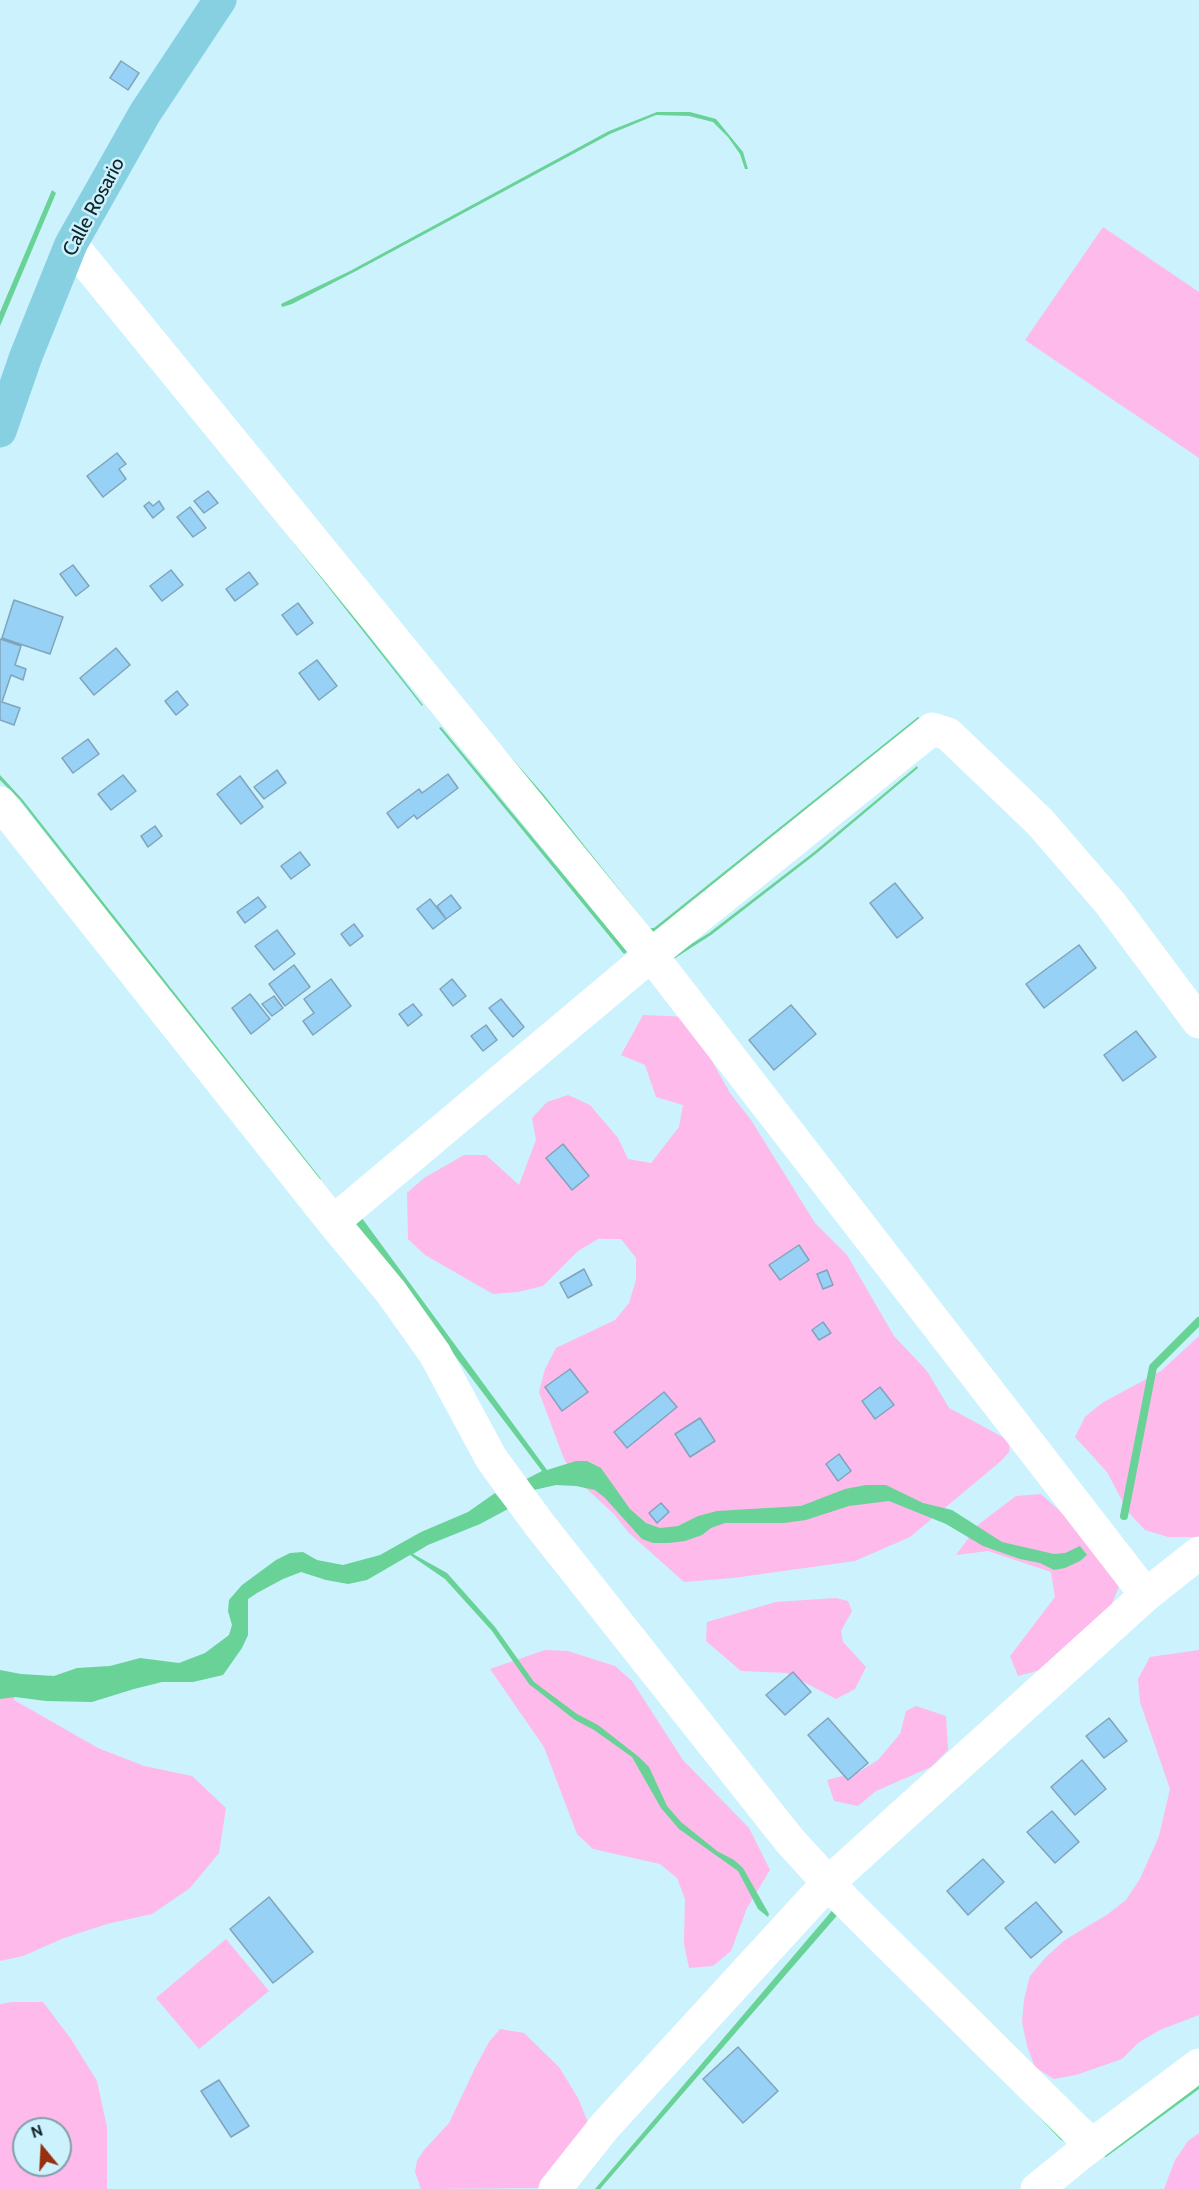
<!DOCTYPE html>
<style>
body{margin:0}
#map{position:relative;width:1199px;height:2189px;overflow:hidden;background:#ccf2fd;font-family:Cabin,sans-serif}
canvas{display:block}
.north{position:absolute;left:12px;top:2117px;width:60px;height:60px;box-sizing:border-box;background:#ccf2fd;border:2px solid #819fa8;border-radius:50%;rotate:342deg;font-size:16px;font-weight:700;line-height:24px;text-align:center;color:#102328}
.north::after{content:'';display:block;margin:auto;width:21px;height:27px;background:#97300f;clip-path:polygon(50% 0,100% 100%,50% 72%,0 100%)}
</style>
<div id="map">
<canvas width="1199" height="2189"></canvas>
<div class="north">N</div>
</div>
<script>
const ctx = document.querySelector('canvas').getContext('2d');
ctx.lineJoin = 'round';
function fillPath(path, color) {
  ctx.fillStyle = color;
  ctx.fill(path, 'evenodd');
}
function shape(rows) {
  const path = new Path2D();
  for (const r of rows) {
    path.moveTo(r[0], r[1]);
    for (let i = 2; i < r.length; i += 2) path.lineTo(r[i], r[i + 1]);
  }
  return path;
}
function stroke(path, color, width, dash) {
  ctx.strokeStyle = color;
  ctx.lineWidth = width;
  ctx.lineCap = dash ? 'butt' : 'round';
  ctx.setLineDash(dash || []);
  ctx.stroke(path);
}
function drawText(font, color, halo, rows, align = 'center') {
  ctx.font = font + ' Cabin,sans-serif';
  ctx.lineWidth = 5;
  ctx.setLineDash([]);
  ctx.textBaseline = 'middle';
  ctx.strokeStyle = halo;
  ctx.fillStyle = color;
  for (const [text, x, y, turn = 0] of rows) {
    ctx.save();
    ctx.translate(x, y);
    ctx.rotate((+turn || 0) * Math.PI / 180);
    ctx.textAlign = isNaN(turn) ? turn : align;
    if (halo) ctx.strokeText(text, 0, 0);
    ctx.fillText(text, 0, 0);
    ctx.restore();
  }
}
fillPath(shape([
 [1103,227,1199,292,1199,458,1025,340],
 [643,1015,687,1017,730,1093,751,1120,815,1223,847,1255,894,1336,927,1371,949,1408,1010,1441,1009,1452,1001,1461,910,1537,855,1561,733,1578,684,1582,628,1532,614,1514,577,1480,564,1459,539,1392,545,1369,556,1348,615,1320,629,1303,636,1280,636,1258,621,1239,598,1239,578,1251,543,1286,518,1292,493,1294,425,1255,408,1239,407,1193,424,1178,464,1155,486,1155,519,1185,536,1140,532,1118,547,1102,568,1095,590,1105,618,1138,628,1159,651,1163,679,1127,683,1105,656,1097,645,1065,621,1055],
 [1199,1336,1199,1537,1168,1537,1145,1530,1128,1512,1107,1472,1075,1437,1085,1417,1102,1403,1161,1371],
 [1041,1494,1125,1571,1108,1614,1063,1664,1018,1676,1010,1656,1055,1597,1051,1572,988,1551,956,1555,979,1524,1016,1496],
 [836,1598,848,1601,852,1611,841,1631,843,1642,866,1667,855,1689,836,1699,787,1673,741,1671,706,1641,707,1622,776,1602],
 [545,1650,568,1651,615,1666,632,1681,683,1760,749,1828,770,1870,747,1908,731,1951,713,1966,689,1968,684,1944,685,1899,677,1878,660,1864,593,1849,577,1834,544,1747,490,1669],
 [1199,1650,1199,2015,1160,2030,1138,2043,1122,2059,1076,2075,1054,2079,1035,2067,1027,2046,1022,2022,1024,2000,1030,1976,1046,1957,1065,1940,1108,1914,1126,1900,1140,1879,1159,1836,1170,1789,1140,1702,1138,1679,1150,1657],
 [0,1685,15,1697,14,1700,98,1748,144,1766,192,1776,226,1808,219,1853,190,1888,152,1914,107,1924,64,1938,23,1956,0,1961],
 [916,1706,946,1716,948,1750,931,1767,876,1791,858,1806,834,1801,827,1780,859,1772,878,1760,900,1734,906,1711],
 [226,1939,269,1991,199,2049,156,1998],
 [12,2002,43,2002,71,2039,97,2081,107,2127,107,2189,0,2189,0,2004],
 [24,2129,60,2129,60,2165,24,2165],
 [500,2029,524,2033,559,2067,578,2098,587,2120,589,2131,548,2184,538,2188,421,2189,415,2172,417,2161,424,2150,449,2123,476,2066,489,2042],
 [1199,2133,1199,2189,1164,2189,1175,2160,1188,2141]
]), '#fdbaeb');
fillPath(shape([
 [657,112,690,112,716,119,743,152,748,169,745,169,740,154,728,137,713,122,689,116,656,115,610,134,356,271,292,304,282,307,281,304,350,271,609,131],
 [52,190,56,193,0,326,0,312],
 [175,388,423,705,422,706,173,390],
 [476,717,544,795,650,928,654,928,918,717,920,718,652,935],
 [441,727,626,950,627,952,624,954,439,728],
 [917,766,918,768,817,853,711,935,669,962,667,959,709,933,814,852],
 [0,775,22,799,321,1179,318,1181,20,800,0,780],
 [356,1210,547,1470,576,1461,587,1461,601,1468,630,1509,646,1523,660,1528,678,1526,698,1516,717,1511,801,1506,845,1489,866,1485,886,1485,923,1503,952,1510,1002,1542,1054,1554,1065,1553,1080,1546,1087,1555,1080,1561,1065,1568,1054,1570,1040,1563,1020,1559,983,1546,946,1524,889,1501,849,1506,806,1520,784,1523,725,1523,711,1528,702,1535,685,1541,669,1543,653,1543,642,1539,605,1498,595,1490,576,1486,556,1485,534,1490,515,1485,542,1471,350,1217],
 [495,1493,508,1509,480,1524,428,1545,413,1554,447,1573,495,1627,534,1682,577,1714,598,1725,639,1757,649,1767,667,1806,681,1822,717,1851,734,1860,743,1868,769,1914,768,1917,758,1909,738,1871,679,1829,661,1808,632,1757,594,1730,575,1720,529,1684,492,1631,445,1579,410,1555,367,1580,348,1584,326,1580,301,1572,283,1579,257,1593,248,1599,248,1635,242,1648,223,1675,193,1682,162,1682,134,1689,92,1702,46,1701,15,1697,0,1699,0,1670,21,1674,54,1676,77,1668,110,1666,140,1658,179,1663,205,1653,229,1635,232,1625,228,1611,229,1600,242,1585,276,1560,290,1553,303,1552,317,1560,343,1565,380,1555,421,1532,468,1512],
 [836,1906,850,1909,963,2028,1062,2135,1092,2155,1100,2156,1104,2154,1199,2084,1199,2089,1106,2157,1093,2159,1086,2156,1060,2139,847,1913,841,1911,600,2189,595,2189]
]), '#69d297');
stroke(shape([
 [1124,1516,1153,1367,1199,1321]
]), '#69d297', 8);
const building = shape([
 [121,61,139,73,128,90,110,78,121,61],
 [117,453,126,464,119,469,126,479,103,497,87,476,117,453],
 [208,491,218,503,204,513,194,501,208,491],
 [159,501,164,509,153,518,144,506,149,502,153,506,159,501],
 [190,507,206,528,193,537,177,517,190,507],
 [73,565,89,586,76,596,60,574,73,565],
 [171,570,183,585,162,601,150,586,171,570],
 [249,572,258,584,235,601,226,589,249,572],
 [14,600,63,617,50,654,2,638,14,600],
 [298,603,313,623,297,635,282,615,298,603],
 [0,639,21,646,15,665,26,669,23,680,11,675,2,702,20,708,14,725,0,720,0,639],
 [116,648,130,665,94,695,80,678,116,648],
 [317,660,337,686,319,700,299,673,317,660],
 [177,691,188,705,176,715,165,701,177,691],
 [88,739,99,754,73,773,62,758,88,739],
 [277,770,286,783,264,799,254,787,277,770],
 [448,774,458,788,417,819,414,815,398,828,387,813,419,789,422,793,448,774],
 [123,775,136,791,111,810,98,794,123,775],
 [240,776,263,807,241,824,217,794,240,776],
 [155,826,162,836,148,847,141,836,155,826],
 [300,852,310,865,291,879,281,866,300,852],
 [895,883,923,918,897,938,870,903,895,883],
 [451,895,461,908,446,919,437,906,451,895],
 [258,897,266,907,245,923,237,912,258,897],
 [430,899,446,919,433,929,417,909,430,899],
 [354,924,363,936,350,946,341,934,354,924],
 [277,930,295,954,274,970,255,946,277,930],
 [1079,945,1096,968,1044,1008,1026,984,1079,945],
 [294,965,310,987,285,1006,269,984,294,965],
 [331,979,351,1006,313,1035,303,1021,314,1013,304,999,331,979],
 [452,979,466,996,453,1006,440,989,452,979],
 [250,994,270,1019,251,1034,232,1008,250,994],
 [274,996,283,1008,272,1016,262,1004,274,996],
 [501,999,524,1027,513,1037,489,1008,501,999],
 [413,1004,422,1015,408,1026,399,1014,413,1004],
 [791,1005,816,1034,774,1070,749,1040,791,1005],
 [486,1025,497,1040,483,1051,471,1036,486,1025],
 [1136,1031,1156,1057,1123,1081,1104,1055,1136,1031],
 [563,1144,589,1176,572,1190,546,1158,563,1144],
 [799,1245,809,1260,780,1280,769,1265,799,1245],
 [584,1269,592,1285,568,1298,560,1283,584,1269],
 [827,1270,833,1285,823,1289,817,1274,827,1270],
 [823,1322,831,1333,819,1340,812,1330,823,1322],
 [570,1369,588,1392,562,1411,545,1387,570,1369],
 [880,1387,894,1405,875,1419,862,1401,880,1387],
 [664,1392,677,1407,627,1448,614,1432,664,1392],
 [700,1418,715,1441,690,1457,675,1434,700,1418],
 [839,1454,851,1471,838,1481,826,1464,839,1454],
 [661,1503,669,1512,657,1523,649,1513,661,1503],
 [793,1672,811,1692,785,1715,766,1695,793,1672],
 [828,1718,868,1763,848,1780,808,1735,828,1718],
 [1109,1718,1127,1741,1104,1758,1086,1736,1109,1718],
 [1082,1760,1106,1789,1075,1815,1051,1787,1082,1760],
 [1052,1811,1079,1842,1055,1863,1027,1832,1052,1811],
 [983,1859,1004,1882,968,1915,947,1891,983,1859],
 [269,1897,313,1952,273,1983,230,1929,269,1897],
 [1036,1902,1062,1932,1031,1958,1005,1928,1036,1902],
 [738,2047,778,2091,743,2123,703,2079,738,2047],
 [219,2080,249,2126,231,2137,201,2091,219,2080]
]);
fillPath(building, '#98d1f6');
stroke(building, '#80a4bb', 1.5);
stroke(shape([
 [71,244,651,955,1146,1595],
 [0,803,333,1222,391,1292,435,1354,491,1458,539,1524,790,1841,846,1902,1078,2132,1094,2144],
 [333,1222,651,955,932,729,948,734,1040,822,1110,903,1199,1022],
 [555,2189,605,2126,827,1884,1146,1595,1199,1553],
 [1037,2189,1084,2151,1199,2065]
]), '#fff', 33);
stroke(shape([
 [0,431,26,356,71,244,145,113,220,0]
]), '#86d0e2', 33);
drawText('20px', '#102328', '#ccf2fd', [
 ["Calle Rosario",94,207,-62]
]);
</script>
